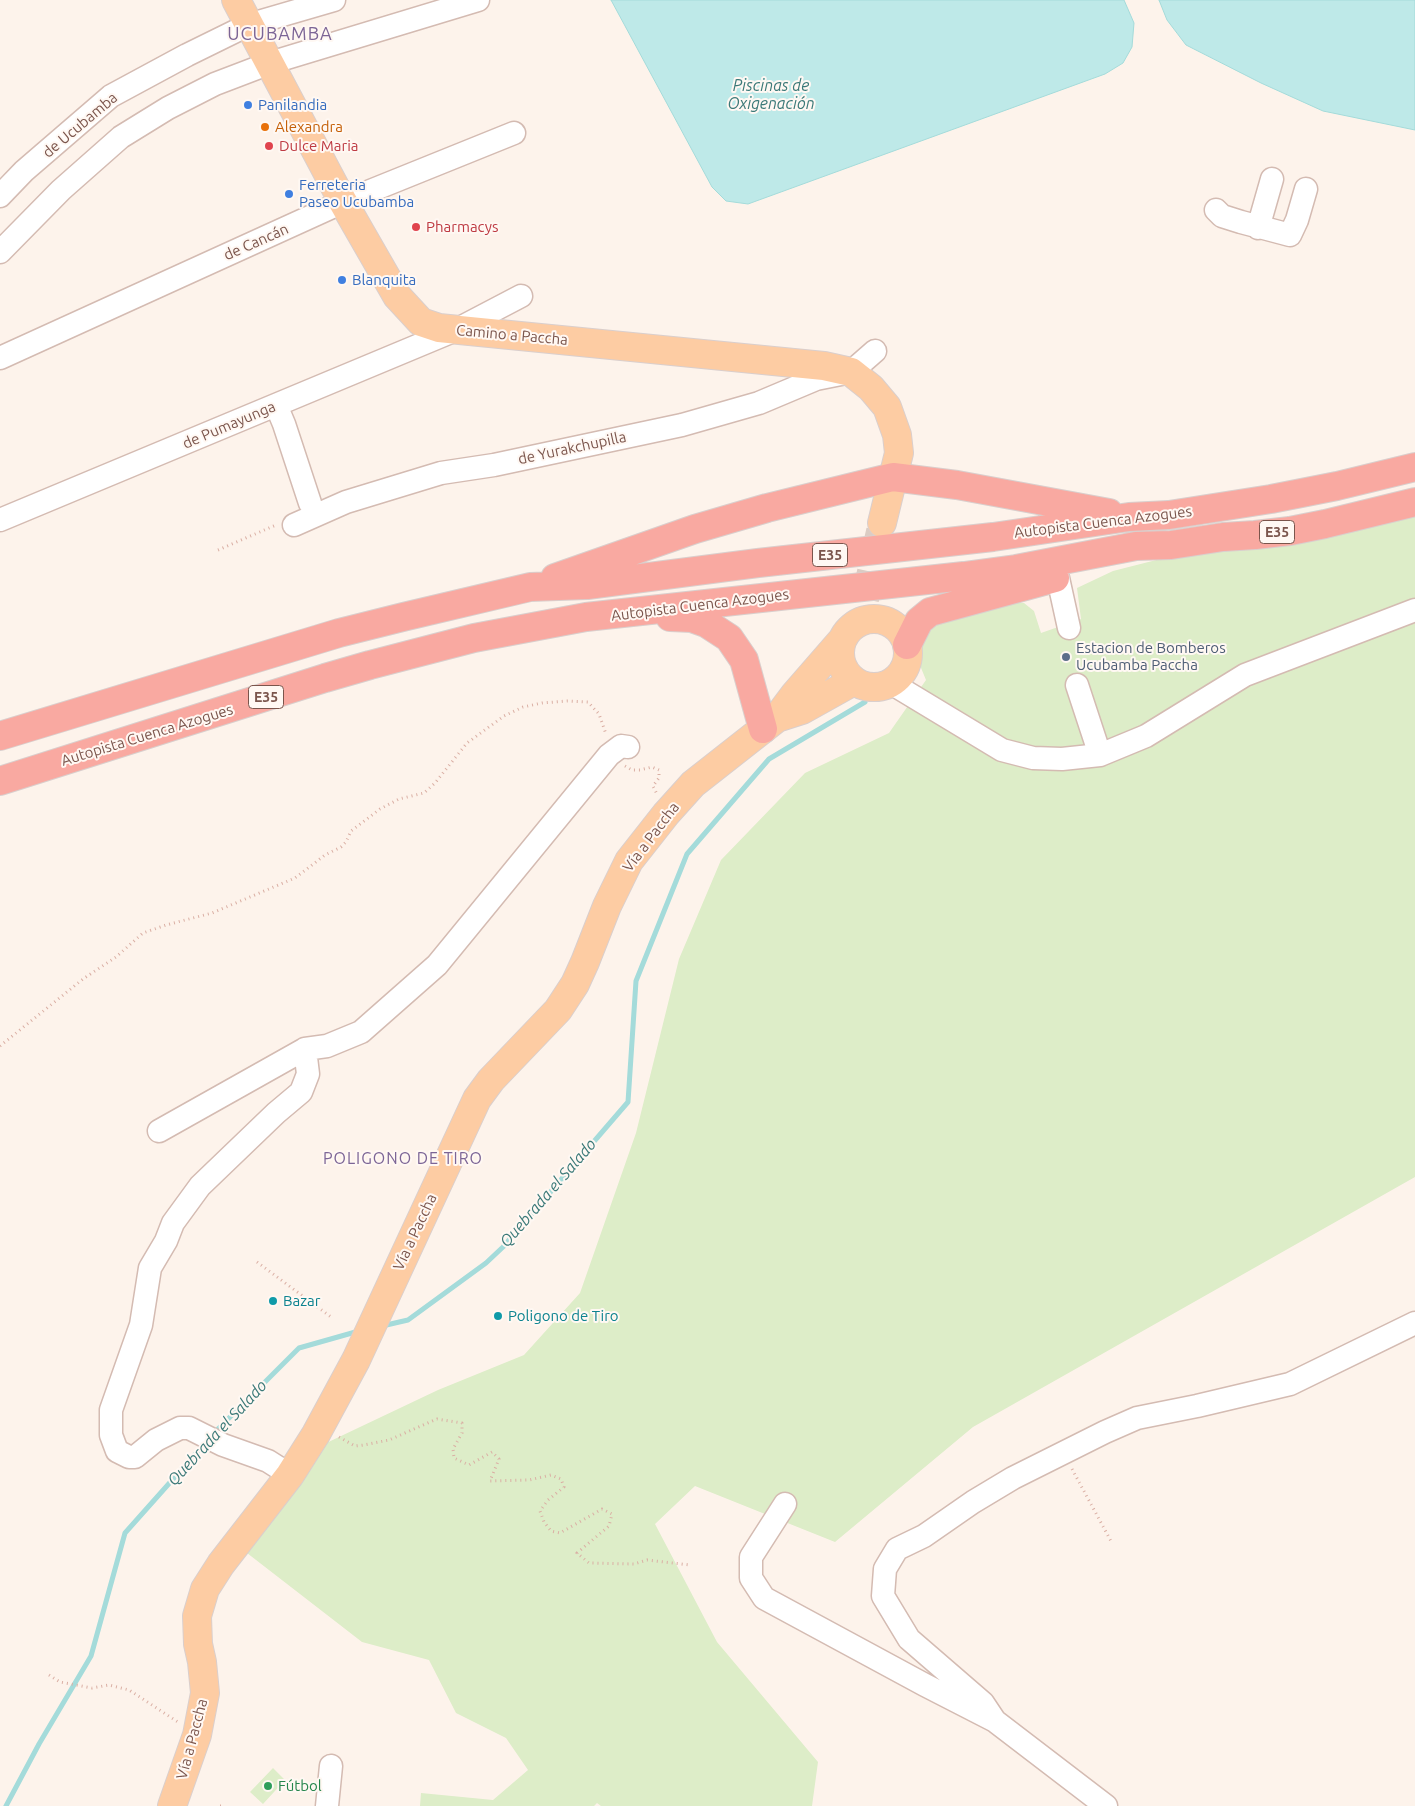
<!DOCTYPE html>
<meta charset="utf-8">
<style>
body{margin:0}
canvas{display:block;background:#fdf3eb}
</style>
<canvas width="1415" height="1806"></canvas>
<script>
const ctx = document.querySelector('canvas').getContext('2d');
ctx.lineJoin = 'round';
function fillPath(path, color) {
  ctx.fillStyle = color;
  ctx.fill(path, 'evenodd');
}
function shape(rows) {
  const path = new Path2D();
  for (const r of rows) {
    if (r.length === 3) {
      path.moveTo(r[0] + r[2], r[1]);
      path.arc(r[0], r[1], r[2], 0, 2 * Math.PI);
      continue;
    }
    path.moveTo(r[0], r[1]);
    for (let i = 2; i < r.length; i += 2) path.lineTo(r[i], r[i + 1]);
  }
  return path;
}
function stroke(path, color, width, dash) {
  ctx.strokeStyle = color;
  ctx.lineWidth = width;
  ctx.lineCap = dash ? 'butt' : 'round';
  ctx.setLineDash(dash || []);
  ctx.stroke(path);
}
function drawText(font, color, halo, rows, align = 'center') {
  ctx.font = font + ' Ubuntu,sans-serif';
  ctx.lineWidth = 4;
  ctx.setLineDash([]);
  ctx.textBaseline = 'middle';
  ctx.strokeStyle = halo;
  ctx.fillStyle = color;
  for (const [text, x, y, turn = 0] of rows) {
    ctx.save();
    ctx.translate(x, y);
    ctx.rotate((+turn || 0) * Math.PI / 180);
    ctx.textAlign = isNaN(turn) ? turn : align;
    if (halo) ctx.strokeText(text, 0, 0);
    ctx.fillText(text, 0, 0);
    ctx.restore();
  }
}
fillPath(shape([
 [1415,509,1415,1177,973,1427,835,1542,695,1486,655,1524,717,1642,818,1762,812,1806,601,1806,597,1803,594,1806,420,1806,421,1793,493,1800,528,1770,506,1738,456,1713,429,1660,362,1642,247,1553,320,1446,438,1390,524,1355,580,1293,636,1133,679,959,721,860,805,773,889,733,926,680,919,663,920,647,931,624,1015,603,1024,603,1034,611,1041,633,1081,619,1077,588,1113,571,1172,556],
 [273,1768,285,1780,263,1804,250,1792]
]), '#ddedc8');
const water = shape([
 [611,0,1124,0,1134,23,1132,47,1123,63,1105,74,748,204,726,201,712,187,611,0],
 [1159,0,1415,0,1415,130,1323,111,1261,83,1186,45,1167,20,1159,0]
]);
fillPath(water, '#bee9e8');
stroke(water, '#a4dbda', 1);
stroke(shape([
 [382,1326,408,1320,486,1263,503,1247,628,1102,636,981,687,854,769,759,865,702],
 [213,1434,299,1348,359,1331],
 [6,1806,39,1744,91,1656,125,1533,206,1442]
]), '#a4dbda', 5);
stroke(shape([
 [865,599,881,527]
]), '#dcccc3', 28, [28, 14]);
const minor = shape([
 [0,196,24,171,111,96,187,55,248,25,334,0],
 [1216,210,1222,216,1241,222,1290,235,1297,220,1306,189],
 [1258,228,1272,179],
 [0,252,61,190,121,137,168,108,215,84,270,63,478,0],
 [0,358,343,202,514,133],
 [276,405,284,424,310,503],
 [0,520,458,329,521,296],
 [294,525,346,502,441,473,494,465,682,425,759,403,816,379,851,372,875,351],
 [1058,578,1069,628],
 [891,683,1002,750,1033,758,1062,759,1100,755,1146,736,1245,675,1415,610],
 [1077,685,1100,755],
 [159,1131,305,1049],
 [290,1475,268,1461,223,1445,189,1428,180,1428,156,1440,135,1457,129,1457,117,1451,111,1435,111,1410,141,1325,150,1268,166,1241,173,1223,200,1186,276,1113,301,1092,308,1074,305,1049,327,1046,361,1032,437,965,609,755,621,746,628,747],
 [785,1504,751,1557,751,1578,764,1598,925,1685,995,1721,1106,1806],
 [995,1721,983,1703,909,1639,883,1596,885,1569,897,1549,924,1536,973,1502,1013,1478,1105,1432,1137,1418,1197,1406,1290,1384,1415,1323],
 [327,1806,331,1766]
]);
const major = shape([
 [236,0,343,202,397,296,421,322,439,328,824,366,851,372,871,388,887,407,897,435,899,453,882,523],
 [874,653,34],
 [777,718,802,710,854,681],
 [172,1806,197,1735,205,1693,202,1662,198,1644,197,1616,205,1589,221,1564,290,1475,316,1434,356,1360,477,1099,491,1080,558,1010,575,984,585,962,607,906,629,861,666,814,693,784,777,718,795,694,842,640]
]);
const highway = shape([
 [555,578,695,529,767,508,893,477,957,485,1109,513],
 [670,617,692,618,706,623,729,638,744,660,763,729],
 [907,645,919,621,930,612,1055,578],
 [0,736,339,633,403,617,530,587,587,585,758,563,993,537,1129,517,1169,515,1271,499,1337,486,1415,467],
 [0,781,325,678,370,665,474,638,586,617,964,576,1016,569,1136,546,1171,545,1223,537,1255,535,1290,531,1325,524,1415,502]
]);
stroke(minor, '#d4bbb2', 25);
stroke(major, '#dacfcd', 30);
stroke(highway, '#dacfcd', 30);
stroke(shape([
 [218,550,276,525],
 [625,766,632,770,640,770,652,767,659,770,659,778,653,786,657,794],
 [0,1046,83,979,116,957,143,933,166,925,212,913,295,878,325,855,341,847,346,842,351,831,380,809,399,799,424,793,435,783,467,743,504,716,523,707,542,703,567,701,588,702,599,714,606,734],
 [257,1262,331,1317],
 [339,1437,355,1446,364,1445,389,1440,437,1419,462,1423,462,1433,453,1449,454,1458,469,1465,492,1452,499,1459,490,1481,529,1480,551,1475,561,1479,564,1487,548,1500,540,1511,544,1522,551,1531,560,1533,602,1509,612,1514,609,1526,577,1553,589,1563,634,1564,647,1560,690,1565],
 [1072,1469,1112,1543],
 [49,1675,60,1682,92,1688,109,1685,129,1690,178,1722],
 [220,1806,224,1806]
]), '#daafa4', 3, [1, 4]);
stroke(minor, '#fff', 22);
stroke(major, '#fdcca3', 28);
stroke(highway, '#f9a9a1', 28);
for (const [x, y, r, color] of [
 [248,105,5,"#3f7fe0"],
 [265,127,5,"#e8710a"],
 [269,146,5,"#e0444e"],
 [289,194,5,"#3f7fe0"],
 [416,227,5,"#e0444e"],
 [342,280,5,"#3f7fe0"],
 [1066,657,5,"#5c6f8a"],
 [273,1301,5,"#0f9aa8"],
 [498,1316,5,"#0f9aa8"],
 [268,1786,5,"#2e9e5b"]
]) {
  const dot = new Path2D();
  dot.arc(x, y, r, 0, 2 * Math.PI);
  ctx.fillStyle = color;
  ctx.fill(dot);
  stroke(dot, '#fff8f3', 2);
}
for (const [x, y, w] of [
 [1277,532,35],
 [830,555,35],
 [266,697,35]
]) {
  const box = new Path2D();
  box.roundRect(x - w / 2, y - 11.5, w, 23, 4);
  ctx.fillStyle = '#fff8f3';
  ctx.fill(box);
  stroke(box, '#7b554c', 1);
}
drawText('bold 14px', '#7b554c', null, [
 ["E35",1277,532],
 ["E35",830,555],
 ["E35",266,697]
]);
drawText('15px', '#366cbe', '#fff8f3', [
 ["Panilandia",258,105],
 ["Ferreteria",299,185],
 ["Paseo Ucubamba",299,202],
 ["Blanquita",352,280]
], 'left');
drawText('15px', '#7b554c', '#fff8f3', [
 ["de Ucubamba",80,125,-40],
 ["de Cancán",256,242,-24],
 ["Camino a Paccha",512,335,5],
 ["de Pumayunga",229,425,-23],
 ["de Yurakchupilla",572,448,-12],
 ["Autopista Cuenca Azogues",1103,522,-7],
 ["Autopista Cuenca Azogues",700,605,-7],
 ["Autopista Cuenca Azogues",147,735,-17],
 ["Vía a Paccha",651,837,-53],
 ["Vía a Paccha",415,1232,-65],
 ["Vía a Paccha",192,1739,-75]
]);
drawText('15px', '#c56008', '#fff8f3', [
 ["Alexandra",275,127]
], 'left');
drawText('15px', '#be3a42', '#fff8f3', [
 ["Dulce Maria",279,146],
 ["Pharmacys",426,227]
], 'left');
drawText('15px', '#4e5e75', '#fff8f3', [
 ["Estacion de Bomberos",1076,648],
 ["Ucubamba Paccha",1076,665]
], 'left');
drawText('15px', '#0d838f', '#fff8f3', [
 ["Bazar",283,1301],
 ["Poligono de Tiro",508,1316]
], 'left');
drawText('15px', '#27864d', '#fff8f3', [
 ["Fútbol",278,1786]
], 'left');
drawText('italic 16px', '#3b7978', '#fff8f3', [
 ["Piscinas de",771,86],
 ["Oxigenación",771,104],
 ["Quebrada el Salado",548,1193,-49],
 ["Quebrada el Salado",217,1433,-47]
]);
ctx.letterSpacing = '1px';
drawText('16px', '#7c6596', '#fff8f3', [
 ["POLIGONO DE TIRO",403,1159]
]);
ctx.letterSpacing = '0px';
ctx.letterSpacing = '1px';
drawText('18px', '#7c6596', '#fff8f3', [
 ["UCUBAMBA",280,34]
]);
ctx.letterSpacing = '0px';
</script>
